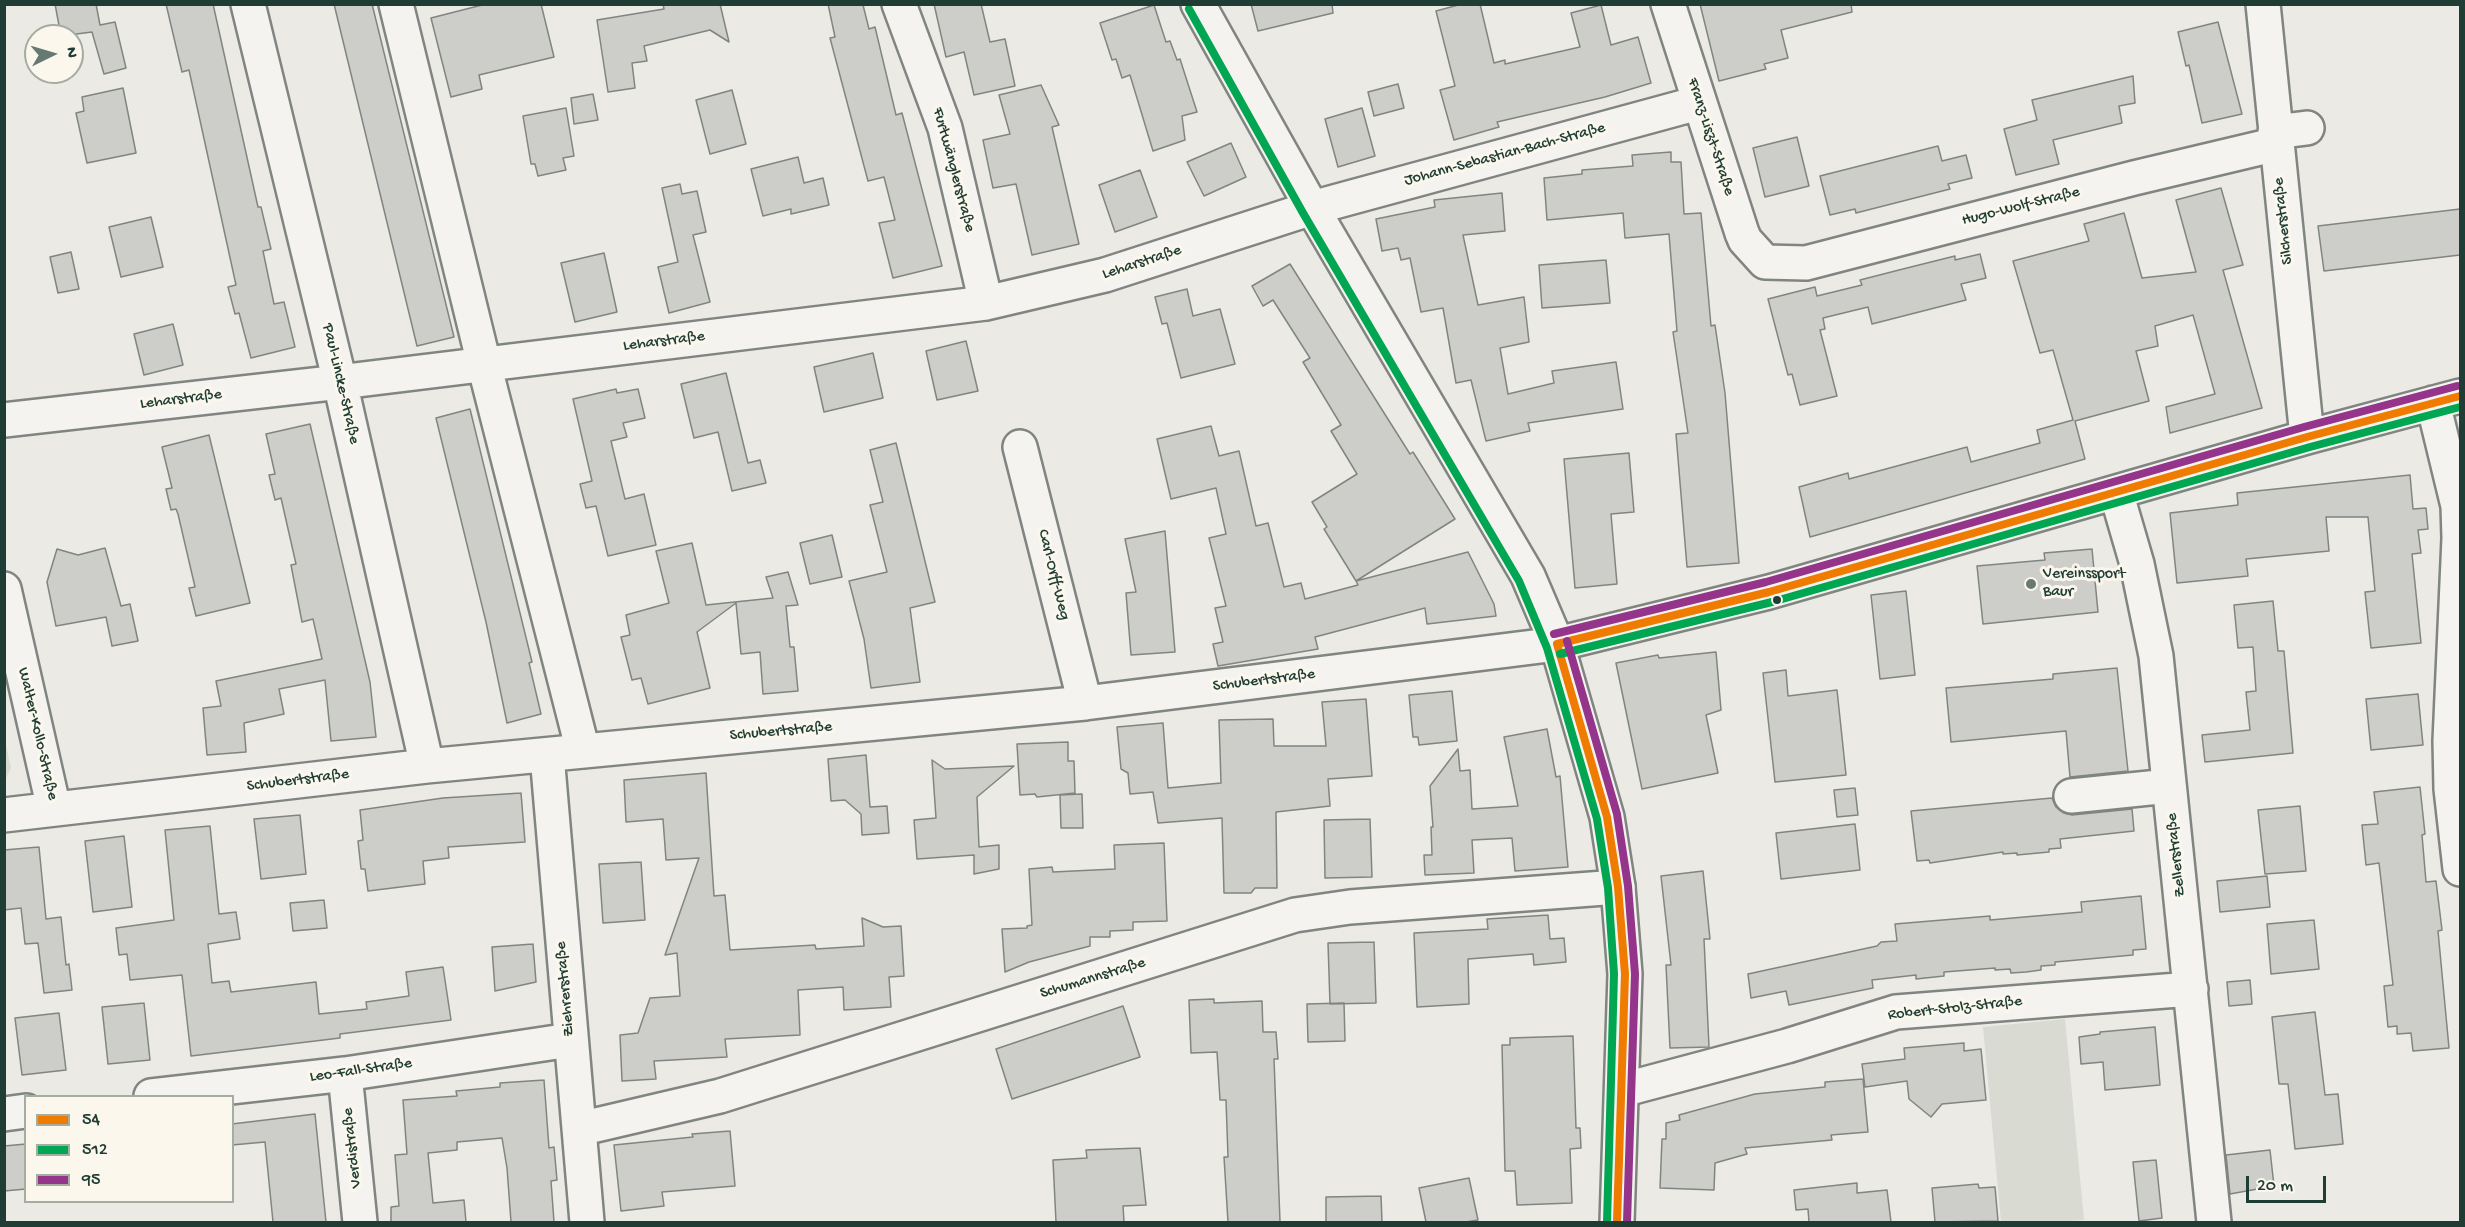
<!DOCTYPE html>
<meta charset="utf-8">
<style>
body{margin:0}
#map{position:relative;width:2465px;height:1227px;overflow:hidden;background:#ebeae4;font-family:"Gochi Hand",sans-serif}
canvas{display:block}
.frame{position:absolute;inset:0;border:6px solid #1f3d34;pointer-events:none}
.legend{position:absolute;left:24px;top:1095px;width:210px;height:108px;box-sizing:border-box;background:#fbf7ec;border:2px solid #a3ada2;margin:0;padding:8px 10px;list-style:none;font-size:18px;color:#1f3d34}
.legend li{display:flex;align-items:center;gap:12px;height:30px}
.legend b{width:30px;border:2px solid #a3ada2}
.north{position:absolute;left:24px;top:24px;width:60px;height:60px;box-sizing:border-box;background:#fbf7ec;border:2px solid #a3ada2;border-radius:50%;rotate:85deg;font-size:16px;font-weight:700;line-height:24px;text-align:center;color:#1f3d34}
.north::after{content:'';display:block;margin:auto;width:21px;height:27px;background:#667a72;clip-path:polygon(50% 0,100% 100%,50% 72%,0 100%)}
.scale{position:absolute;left:2246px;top:1176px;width:80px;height:27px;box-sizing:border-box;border:3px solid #1f3d34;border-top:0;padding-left:8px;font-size:18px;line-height:21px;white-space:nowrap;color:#1f3d34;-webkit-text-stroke:4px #fbf7ec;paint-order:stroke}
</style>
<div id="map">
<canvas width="2465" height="1227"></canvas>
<div class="frame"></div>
<ul class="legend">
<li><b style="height:8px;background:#ef7c00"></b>54</li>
<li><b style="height:8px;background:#00a651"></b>512</li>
<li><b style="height:8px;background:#95348b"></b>95</li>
</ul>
<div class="north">N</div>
<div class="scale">20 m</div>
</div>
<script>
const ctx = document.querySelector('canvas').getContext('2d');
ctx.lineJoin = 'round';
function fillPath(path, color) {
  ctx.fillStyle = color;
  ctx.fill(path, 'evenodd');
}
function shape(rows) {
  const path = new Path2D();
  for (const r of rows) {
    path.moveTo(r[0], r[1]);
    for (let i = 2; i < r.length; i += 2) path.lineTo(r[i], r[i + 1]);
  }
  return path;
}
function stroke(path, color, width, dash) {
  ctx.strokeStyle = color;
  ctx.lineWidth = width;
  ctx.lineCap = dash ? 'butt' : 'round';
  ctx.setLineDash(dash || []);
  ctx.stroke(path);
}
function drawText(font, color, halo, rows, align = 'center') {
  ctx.font = font + ' "Gochi Hand",sans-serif';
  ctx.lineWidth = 6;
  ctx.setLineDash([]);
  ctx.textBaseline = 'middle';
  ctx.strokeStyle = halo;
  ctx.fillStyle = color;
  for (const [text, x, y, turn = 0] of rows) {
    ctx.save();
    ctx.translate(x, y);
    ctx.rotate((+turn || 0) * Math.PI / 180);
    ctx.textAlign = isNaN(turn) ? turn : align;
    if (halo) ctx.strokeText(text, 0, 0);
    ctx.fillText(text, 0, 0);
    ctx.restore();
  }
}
fillPath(shape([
 [4,736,11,768,5,780,4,780],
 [2065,1019,2084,1220,2055,1222,2001,1222,1983,1027]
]), '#d9dbd2');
const building = shape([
 [55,4,96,4,100,25,115,22,126,68,104,74,92,32,61,36,55,4],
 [166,4,213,4,258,207,261,207,271,249,263,251,274,304,284,302,295,347,251,358,239,313,235,314,228,287,236,285,189,70,182,72,166,4],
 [334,4,372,4,454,337,417,346,334,4],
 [486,4,541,4,554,57,479,75,482,89,451,97,431,18,486,4],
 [663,4,720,4,729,42,710,30,644,46,647,61,632,63,635,88,608,92,597,20,664,9,663,4],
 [828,4,863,5,869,29,875,27,896,115,902,113,942,266,893,278,879,223,895,220,884,177,868,181,830,38,835,37,828,4],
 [934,4,981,4,990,42,1005,39,1015,86,974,95,964,52,946,57,934,4],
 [1251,4,1332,4,1333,13,1258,31,1251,4],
 [1462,4,1480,4,1494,63,1505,60,1505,64,1580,47,1571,13,1601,5,1611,45,1638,37,1651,83,1605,97,1497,122,1499,127,1454,140,1440,90,1455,86,1436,11,1462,4],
 [1700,4,1851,4,1852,12,1781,30,1788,58,1764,64,1766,69,1719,81,1700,4],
 [1154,5,1166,42,1170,41,1177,60,1180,59,1197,112,1182,116,1185,140,1153,151,1130,75,1122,78,1116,59,1112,60,1100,23,1154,5],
 [2218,22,2242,114,2202,123,2189,65,2186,66,2178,32,2218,22],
 [2133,76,2135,103,2119,106,2122,123,2053,140,2059,164,2016,175,2004,129,2037,120,2032,100,2133,76],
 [1398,84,1404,108,1374,116,1368,92,1398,84],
 [1041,85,1059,125,1052,127,1079,244,1032,255,1016,184,993,188,983,140,1010,134,999,95,1041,85],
 [123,88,136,153,87,163,76,113,84,111,82,97,123,88],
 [732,90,746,144,710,154,696,100,732,90],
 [593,94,598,120,574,124,571,98,593,94],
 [566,108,574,156,563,158,566,170,538,176,535,164,531,164,523,116,566,108],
 [1362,108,1375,156,1338,167,1325,119,1362,108],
 [1797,137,1809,186,1765,197,1753,148,1797,137],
 [1231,143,1246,177,1204,196,1187,162,1231,143],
 [1938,146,1942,161,1966,155,1972,178,1948,184,1950,189,1856,213,1855,209,1830,215,1820,176,1938,146],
 [1671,152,1671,162,1681,162,1684,214,1701,213,1711,326,1715,325,1725,393,1739,563,1687,567,1676,434,1688,433,1673,332,1677,331,1669,234,1625,238,1623,213,1547,220,1544,178,1582,174,1582,170,1633,166,1632,155,1671,152],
 [798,157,804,183,823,178,829,205,791,214,791,209,763,216,751,169,798,157],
 [1140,170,1157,217,1115,232,1099,185,1140,170],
 [680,184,682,194,697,191,706,232,693,235,710,302,669,313,658,267,678,262,662,188,680,184],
 [2221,188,2243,265,2223,270,2262,408,2170,433,2166,407,2215,394,2193,315,2155,326,2158,346,2136,351,2149,401,2075,421,2085,459,1810,537,1799,487,1848,473,1849,479,1967,447,1971,462,2040,443,2037,430,2073,420,2053,350,2040,353,2013,261,2089,241,2084,224,2124,213,2142,278,2196,272,2176,200,2221,188],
 [1502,193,1505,231,1463,235,1478,305,1524,297,1529,342,1500,348,1508,394,1554,383,1552,371,1616,362,1623,409,1528,423,1530,431,1486,441,1471,380,1456,383,1443,308,1421,312,1410,258,1401,260,1398,248,1382,251,1376,219,1435,207,1434,200,1502,193],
 [2460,209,2460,255,2324,271,2318,226,2460,209],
 [151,217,163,267,121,277,109,227,151,217],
 [71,252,79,289,58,293,50,257,71,252],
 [604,253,617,312,575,322,561,263,604,253],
 [1980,254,1986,278,1961,284,1966,300,1872,324,1868,307,1823,318,1825,329,1820,330,1837,396,1800,405,1792,374,1788,375,1768,299,1815,287,1817,296,1862,285,1860,280,1899,270,1955,256,1955,260,1980,254],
 [1606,260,1610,303,1542,308,1539,265,1606,260],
 [1290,264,1410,454,1413,452,1455,519,1356,581,1324,529,1327,527,1312,502,1357,474,1331,431,1341,425,1303,362,1310,358,1273,300,1263,306,1252,286,1290,264],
 [1187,289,1193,316,1220,309,1235,364,1181,378,1167,323,1162,324,1155,297,1187,289],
 [173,324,183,365,144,375,134,334,173,324],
 [966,341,978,391,937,400,926,351,966,341],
 [873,353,883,398,824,412,814,367,873,353],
 [726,373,748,463,760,460,766,483,732,491,718,432,694,438,681,384,726,373],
 [616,389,617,393,638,389,645,418,623,423,627,437,611,441,625,499,644,494,656,545,608,556,596,506,586,508,580,484,592,481,573,399,616,389],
 [470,409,532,662,529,663,541,714,507,723,486,622,436,418,470,409],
 [310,424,370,682,376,737,331,741,325,680,279,689,284,714,244,723,246,752,207,755,203,708,221,706,216,681,322,659,313,619,302,622,291,565,296,564,281,498,275,500,269,475,275,474,266,434,310,424],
 [1211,426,1219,456,1239,451,1256,526,1268,523,1284,587,1301,583,1305,599,1358,585,1356,581,1468,552,1494,604,1496,616,1427,624,1425,608,1315,637,1318,649,1218,666,1213,644,1223,642,1215,608,1226,606,1209,538,1226,534,1216,488,1171,499,1157,439,1211,426],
 [209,435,250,603,196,616,189,588,195,587,178,514,176,509,171,510,166,489,172,488,162,447,209,435],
 [896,443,935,602,910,608,920,682,871,688,864,639,849,581,887,572,870,505,883,502,870,450,896,443],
 [1629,453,1634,512,1611,514,1617,584,1575,588,1564,459,1629,453],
 [2410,475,2413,509,2426,508,2428,529,2418,530,2421,553,2412,554,2421,643,2371,648,2365,592,2375,591,2368,517,2326,517,2329,551,2246,559,2248,576,2177,583,2170,513,2238,505,2237,493,2410,475],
 [1165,531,1175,652,1131,655,1126,593,1136,592,1125,539,1165,531],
 [832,535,842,577,810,584,800,543,832,535],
 [692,543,706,605,773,598,766,577,788,572,798,605,786,606,790,647,794,647,798,691,763,694,760,652,741,654,736,603,697,632,710,688,648,704,641,678,632,680,621,637,630,635,626,615,669,603,656,551,692,543],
 [105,548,121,606,130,604,138,641,112,646,106,617,56,626,47,582,57,549,78,555,105,548],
 [2092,549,2098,612,1983,624,1977,566,2045,560,2044,553,2092,549],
 [1906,591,1915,675,1880,679,1871,595,1906,591],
 [2273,601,2278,651,2284,651,2293,753,2205,762,2202,735,2250,730,2246,692,2256,691,2253,647,2238,648,2234,605,2273,601],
 [1716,652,1721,710,1706,715,1718,773,1642,789,1616,663,1658,655,1659,658,1716,652],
 [2117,668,2128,771,2070,777,2066,731,1951,742,1946,688,2053,679,2053,674,2117,668],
 [1786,670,1788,696,1837,690,1846,775,1775,782,1763,673,1786,670],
 [1452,691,1457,741,1419,745,1418,737,1413,737,1409,695,1452,691],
 [2418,694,2423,745,2371,750,2366,699,2418,694],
 [1366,699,1372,776,1328,779,1330,806,1276,812,1277,888,1255,888,1251,893,1224,893,1222,818,1158,823,1153,792,1130,794,1128,773,1121,769,1117,727,1163,723,1168,788,1221,783,1219,720,1273,719,1274,746,1326,746,1322,702,1366,699],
 [1547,729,1556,777,1560,776,1568,867,1515,871,1512,838,1472,840,1474,873,1425,875,1424,855,1432,855,1431,827,1433,827,1430,786,1458,749,1460,771,1470,770,1472,809,1518,806,1504,737,1547,729],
 [1068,742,1068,761,1074,761,1075,793,1037,797,1035,794,1020,795,1017,744,1068,742],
 [866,755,870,807,887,806,889,833,862,835,861,814,845,800,831,801,828,759,866,755],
 [932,760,945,769,1014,766,977,797,979,847,999,845,999,869,974,874,974,855,917,859,914,820,936,818,932,760],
 [706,773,714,896,725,895,730,950,815,945,816,949,864,946,862,918,883,927,901,926,904,976,889,977,891,1007,844,1010,843,987,798,990,800,1035,725,1039,727,1057,654,1061,656,1079,622,1081,620,1035,638,1033,650,998,680,996,677,953,665,955,699,858,666,860,663,819,626,822,624,780,706,773],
 [2420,787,2425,834,2422,835,2426,882,2436,881,2442,930,2438,931,2449,1048,2413,1051,2411,1033,2397,1034,2397,1026,2388,1027,2384,986,2393,985,2379,863,2366,865,2362,825,2378,824,2374,792,2420,787],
 [1855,788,1858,815,1837,817,1834,790,1855,788],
 [521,793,525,842,448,847,449,858,423,861,425,884,368,891,365,869,361,869,358,841,363,840,360,810,443,798,521,793],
 [1082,794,1083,828,1061,828,1060,795,1082,794],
 [2052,798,2056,807,2064,813,2072,815,2132,809,2134,831,2060,839,2061,848,2049,849,2049,852,2017,855,2017,853,2003,854,2003,852,1930,863,1929,860,1917,861,1911,811,2052,798],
 [2300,806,2306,871,2265,874,2258,810,2300,806],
 [300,815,306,874,261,879,254,819,300,815],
 [1370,819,1372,877,1325,878,1324,820,1370,819],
 [1855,824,1860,870,1781,879,1776,833,1855,824],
 [210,826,219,914,236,912,240,939,208,944,212,983,229,981,231,992,316,982,319,1014,367,1009,366,1002,409,996,406,972,443,967,451,1020,340,1034,340,1038,191,1056,182,975,130,980,127,954,119,955,116,928,174,920,165,830,210,826],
 [124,836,132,907,93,912,85,841,124,836],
 [1164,843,1167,921,1133,922,1133,930,1110,931,1110,937,1090,937,1090,946,1029,962,1005,972,1002,929,1027,928,1027,926,1032,925,1029,869,1052,867,1053,872,1115,869,1114,845,1164,843],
 [39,847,46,919,61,917,66,965,69,964,72,990,44,993,38,943,25,944,21,908,4,910,4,850,39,847],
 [641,862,645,920,603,923,599,864,641,862],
 [1703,871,1710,939,1704,939,1709,1047,1670,1048,1666,965,1671,965,1661,876,1703,871],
 [2267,876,2270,907,2220,912,2217,881,2267,876],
 [2141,896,2146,949,2133,950,2133,955,2055,962,2055,965,2041,966,2041,970,2026,972,2011,973,2010,969,1995,970,1995,968,1944,972,1944,976,1916,979,1916,975,1872,980,1873,988,1789,1005,1786,991,1751,998,1748,974,1877,946,1881,942,1897,941,1895,924,1990,916,1990,920,2082,912,2081,902,2141,896],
 [324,900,327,928,293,931,290,903,324,900],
 [1548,915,1550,939,1564,938,1566,962,1534,965,1533,954,1468,959,1469,1004,1417,1007,1414,933,1488,929,1487,919,1548,915],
 [2314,920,2319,969,2271,974,2267,924,2314,920],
 [1374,942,1376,1003,1330,1004,1328,943,1374,942],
 [533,944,536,982,495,991,492,947,533,944],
 [2250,980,2252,1004,2229,1006,2227,982,2250,980],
 [1214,999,1214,1003,1262,1001,1263,1032,1276,1032,1278,1059,1274,1059,1280,1222,1228,1222,1224,1157,1228,1157,1226,1100,1220,1100,1217,1052,1191,1053,1189,1000,1214,999],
 [144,1003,150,1060,108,1064,102,1007,144,1003],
 [1344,1003,1345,1041,1308,1042,1307,1004,1344,1003],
 [1123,1006,1140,1057,1012,1099,996,1049,1123,1006],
 [2315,1012,2325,1095,2338,1094,2343,1144,2295,1149,2288,1084,2279,1084,2272,1017,2315,1012],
 [59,1013,66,1070,22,1075,15,1018,59,1013],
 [2155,1027,2160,1085,2105,1090,2103,1062,2081,1064,2079,1037,2100,1034,2100,1032,2155,1027],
 [1573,1036,1576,1128,1580,1128,1581,1148,1570,1149,1572,1203,1517,1205,1515,1171,1505,1171,1502,1045,1510,1045,1510,1038,1573,1036],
 [1964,1043,1964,1051,1981,1049,1986,1100,1942,1104,1931,1117,1909,1099,1907,1081,1865,1087,1862,1064,1905,1059,1904,1048,1964,1043],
 [1863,1079,1868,1132,1831,1135,1832,1140,1745,1148,1747,1154,1715,1163,1714,1190,1660,1188,1662,1139,1666,1139,1666,1123,1680,1120,1679,1115,1755,1094,1825,1087,1825,1082,1863,1079],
 [544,1080,549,1148,554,1147,557,1180,551,1181,554,1222,511,1222,507,1168,502,1138,457,1142,457,1150,428,1153,433,1203,464,1200,466,1222,391,1222,391,1207,399,1206,395,1155,407,1154,403,1100,457,1096,456,1091,500,1087,500,1083,544,1080],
 [315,1114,326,1222,273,1222,265,1142,232,1145,232,1124,315,1114],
 [730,1131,735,1186,662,1192,664,1206,621,1211,614,1145,693,1137,692,1134,730,1131],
 [26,1144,26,1189,4,1191,4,1146,26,1144],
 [1140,1148,1146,1205,1123,1206,1124,1222,1056,1222,1053,1160,1087,1158,1086,1150,1140,1148],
 [2270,1150,2274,1186,2230,1194,2226,1155,2270,1150],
 [2156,1160,2162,1218,2139,1221,2133,1162,2156,1160],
 [1469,1178,1478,1220,1466,1222,1426,1222,1419,1188,1469,1178],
 [1857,1183,1857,1193,1887,1190,1891,1222,1809,1222,1808,1209,1796,1210,1794,1190,1857,1183],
 [1978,1184,1979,1188,1995,1187,1998,1221,1935,1222,1932,1188,1978,1184],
 [1381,1196,1382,1222,1326,1222,1326,1197,1381,1196]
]);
fillPath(building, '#cdceca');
stroke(building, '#808581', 1.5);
const minor = shape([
 [248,4,340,382,427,766],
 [396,4,484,364,583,751],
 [899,4,945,128,986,303],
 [1668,4,1742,233,1745,240,1765,262,1806,263,2134,178,2277,144],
 [2263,4,2307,437],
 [2275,132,2307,128],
 [2433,403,2458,506,2459,538,2450,741,2451,789,2460,869],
 [4,420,340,382,986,303,1105,275,1312,208,1698,103],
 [1020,447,1085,703],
 [2116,492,2137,564,2156,656,2214,1222],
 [4,589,54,809],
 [547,755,587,1222],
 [2071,796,2169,786],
 [4,815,427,766,1085,703,1557,644,1769,592,2307,437,2460,396],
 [345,1074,360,1222],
 [1622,1090,1787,1046,1896,1012,2191,989],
 [151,1096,345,1074,570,1040],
 [4,1114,26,1111],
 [579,1129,720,1096,1295,915,1350,907,1618,887]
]);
const major = shape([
 [1198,4,1312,208,1528,576,1557,644,1607,817,1618,887,1625,974,1617,1222]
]);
stroke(minor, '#808581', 38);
stroke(major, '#808581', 38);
stroke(minor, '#f4f3ef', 33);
stroke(major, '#f4f3ef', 33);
stroke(shape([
 [1557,644,1769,592,2307,437,2460,396],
 [1557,644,1607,817,1618,887,1625,974,1617,1222]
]), '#ef7c00', 8);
stroke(shape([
 [1189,9,1303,213,1519,581,1547,648,1597,819,1608,888,1614,974,1607,1222],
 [1560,654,1772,602,2310,447,2460,407]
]), '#00a651', 8);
stroke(shape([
 [1554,634,1766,582,2304,427,2457,386],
 [1567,641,1617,814,1628,886,1635,974,1627,1222]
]), '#95348b', 8);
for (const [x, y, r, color] of [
 [2031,584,6,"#667a72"],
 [1777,600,5,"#1f3d34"]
]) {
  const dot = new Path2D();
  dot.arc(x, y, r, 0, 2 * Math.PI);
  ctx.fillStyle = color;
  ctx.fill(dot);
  stroke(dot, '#fbf7ec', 2);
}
drawText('16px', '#1f3d34', '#fbf7ec', [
 ["Franz-Liszt-Straße",1710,137,72],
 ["Johann-Sebastian-Bach-Straße",1505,155,-15],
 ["Furtwänglerstraße",953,170,75],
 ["Hugo-Wolf-Straße",2021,207,-14],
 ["Silcherstraße",2284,221,-96],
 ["Leharstraße",1142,263,-18],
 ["Leharstraße",664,342,-7],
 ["Paul-Lincke-Straße",340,384,77],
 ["Leharstraße",181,400,-7],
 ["Carl-Orff-Weg",1053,575,76],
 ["Schubertstraße",1264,681,-7],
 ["Schubertstraße",781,732,-5],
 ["Walter-Kollo-Straße",37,734,77],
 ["Schubertstraße",298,781,-7],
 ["Zellerstraße",2177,855,-96],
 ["Schumannstraße",1093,979,-17],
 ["Ziehrerstraße",566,989,-95],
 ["Robert-Stolz-Straße",1955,1009,-6],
 ["Leo-Fall-Straße",361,1071,-8],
 ["Verdistraße",353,1148,-96]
]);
drawText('16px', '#1f3d34', '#fbf7ec', [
 ["Vereinssport",2043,575],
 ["Baur",2043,593]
], 'left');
</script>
